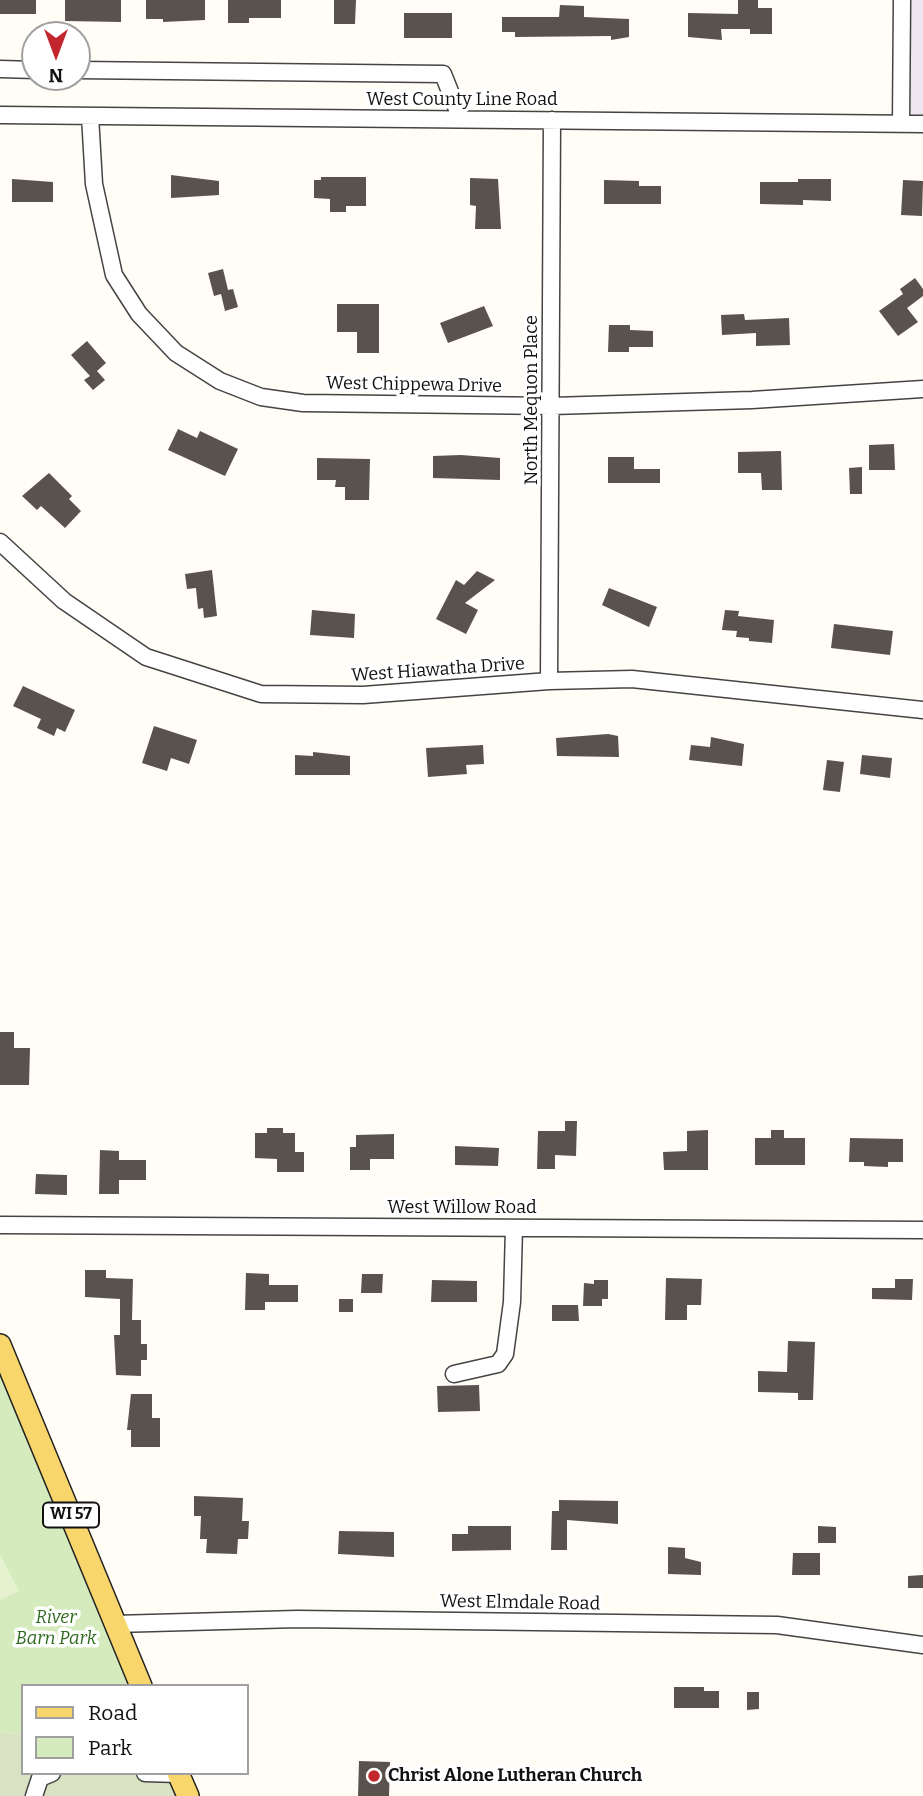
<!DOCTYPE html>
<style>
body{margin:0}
#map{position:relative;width:923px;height:1796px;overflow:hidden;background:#fffdf5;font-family:Bitter,serif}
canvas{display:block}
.legend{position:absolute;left:21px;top:1684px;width:228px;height:91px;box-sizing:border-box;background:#fff;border:2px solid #a0a0a0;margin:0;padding:9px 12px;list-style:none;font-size:21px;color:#111}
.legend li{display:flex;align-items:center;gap:14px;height:35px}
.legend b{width:35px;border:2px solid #a0a0a0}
.north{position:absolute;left:21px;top:21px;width:70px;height:70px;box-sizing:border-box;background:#fff;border:2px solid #a0a0a0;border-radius:50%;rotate:180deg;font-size:19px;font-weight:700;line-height:28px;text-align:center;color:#111}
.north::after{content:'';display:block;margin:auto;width:24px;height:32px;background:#c4262e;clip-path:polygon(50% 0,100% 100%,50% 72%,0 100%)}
</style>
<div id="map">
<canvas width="923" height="1796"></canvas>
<ul class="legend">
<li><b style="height:9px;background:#f9d66b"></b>Road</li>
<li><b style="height:19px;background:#d5ebbd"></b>Park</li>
</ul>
<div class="north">N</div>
</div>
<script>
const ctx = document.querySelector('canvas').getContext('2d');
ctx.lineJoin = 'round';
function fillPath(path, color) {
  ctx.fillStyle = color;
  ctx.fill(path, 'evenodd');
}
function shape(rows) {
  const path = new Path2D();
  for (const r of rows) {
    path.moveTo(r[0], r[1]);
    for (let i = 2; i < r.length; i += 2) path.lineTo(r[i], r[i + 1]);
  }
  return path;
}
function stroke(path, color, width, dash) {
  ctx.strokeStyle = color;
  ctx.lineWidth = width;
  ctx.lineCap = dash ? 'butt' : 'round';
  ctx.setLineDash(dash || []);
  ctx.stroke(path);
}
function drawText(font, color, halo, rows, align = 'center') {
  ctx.font = font + ' Bitter,serif';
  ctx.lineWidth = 7;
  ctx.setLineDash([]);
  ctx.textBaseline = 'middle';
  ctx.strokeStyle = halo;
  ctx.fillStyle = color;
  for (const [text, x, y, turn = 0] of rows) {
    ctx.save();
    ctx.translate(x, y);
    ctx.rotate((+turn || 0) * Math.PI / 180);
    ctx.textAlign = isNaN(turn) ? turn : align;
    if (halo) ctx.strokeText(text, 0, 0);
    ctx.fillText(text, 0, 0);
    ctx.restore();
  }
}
fillPath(shape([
 [902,0,923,0,923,123,901,124]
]), '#eee6ef');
fillPath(shape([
 [0,1345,141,1686,23,1686,23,1734,0,1733]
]), '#d5ebbd');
fillPath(shape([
 [0,1733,23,1734,23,1773,179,1773,189,1796,0,1796]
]), '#d9e3c4');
fillPath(shape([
 [0,1554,19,1591,0,1600]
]), '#e6f2cf');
fillPath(shape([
 [0,0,36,0,36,14,0,14],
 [65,0,121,0,121,22,65,21],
 [146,0,205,0,205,20,163,22,163,19,146,19],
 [228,0,281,0,281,18,249,18,249,23,228,23],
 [334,0,356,0,355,24,334,24],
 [738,0,758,0,758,8,772,8,772,34,750,34,750,29,721,29,722,40,688,37,688,13,738,14],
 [560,5,584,6,584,17,629,19,629,37,611,40,611,36,515,37,515,32,502,32,502,17,559,17],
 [404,13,452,13,452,38,404,38],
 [171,175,219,181,219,195,171,198],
 [321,177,366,177,366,206,346,206,346,212,330,212,330,199,314,198,314,180,321,180],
 [470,178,498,179,501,229,475,229,476,206,470,205],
 [12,179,53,182,53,202,12,202],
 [798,179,831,179,831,201,803,200,803,205,760,204,760,182,798,182],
 [604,180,639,181,639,186,661,186,661,204,604,204],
 [903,180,923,181,922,216,901,215],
 [223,269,228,290,233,289,238,307,225,311,221,294,214,296,208,273],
 [915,278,923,289,923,296,907,308,918,322,898,336,879,311,903,294,900,289],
 [337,304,379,304,379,353,357,353,357,332,337,332],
 [484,306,493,326,448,343,440,323],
 [744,314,745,320,789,318,790,345,756,346,756,333,722,335,721,315],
 [609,325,630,325,630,330,653,331,653,347,629,347,629,352,608,352],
 [87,341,106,363,97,371,105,380,93,390,84,380,90,376,71,355],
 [178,429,197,438,200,431,238,449,225,476,168,450],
 [894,444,895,470,869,470,869,445],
 [781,451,782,490,762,490,761,473,738,473,738,452],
 [461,455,500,458,500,480,433,478,433,456],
 [608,457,634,457,634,469,660,469,660,483,608,483],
 [317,458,370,459,369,500,345,500,345,487,335,487,336,480,317,480],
 [862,467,862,494,850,494,849,468],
 [49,473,72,496,69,499,81,511,65,528,41,506,37,510,22,496],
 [212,570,217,616,204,618,203,608,198,609,196,588,187,589,185,574],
 [477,571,495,580,465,603,478,610,466,634,436,619,456,580,464,585],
 [609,588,657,607,649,627,602,605],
 [312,610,355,614,354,638,310,635],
 [725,610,739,611,738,616,774,620,772,643,749,641,749,638,736,637,737,631,722,630],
 [834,624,893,631,890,655,831,648],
 [23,686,75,710,65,732,57,728,54,736,37,728,41,719,13,706],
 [154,726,197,740,189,764,171,758,167,771,142,763],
 [608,734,618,736,619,757,557,756,556,738],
 [711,737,744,744,742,766,689,760,691,745,710,747],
 [483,745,484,764,466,765,467,774,428,777,426,748],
 [313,752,350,756,350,775,295,775,295,755,313,756],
 [862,755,892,758,890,778,860,774],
 [827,760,844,762,840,792,823,790],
 [0,1032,14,1032,14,1048,30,1048,29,1085,0,1085],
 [565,1121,577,1121,576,1156,555,1155,555,1169,537,1169,538,1131,565,1131],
 [267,1128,283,1128,283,1133,295,1133,295,1152,304,1152,304,1172,277,1172,277,1159,255,1158,255,1133,267,1133],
 [708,1130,708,1170,664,1170,663,1152,687,1151,687,1131],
 [771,1130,784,1130,784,1138,805,1138,805,1165,755,1165,755,1138,771,1138],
 [394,1134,394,1159,370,1159,370,1170,350,1170,350,1147,356,1147,356,1135],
 [850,1138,903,1139,903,1162,888,1162,888,1167,864,1166,864,1162,849,1162],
 [455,1146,499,1148,498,1166,455,1165],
 [100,1150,119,1151,119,1160,146,1160,146,1180,119,1180,119,1194,99,1194],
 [36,1174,67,1175,67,1195,35,1194],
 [85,1270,106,1270,106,1278,133,1279,132,1320,141,1320,141,1344,147,1344,147,1360,141,1360,141,1376,116,1375,114,1335,120,1335,120,1299,85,1297],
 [246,1273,269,1274,269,1285,298,1285,298,1302,265,1302,265,1310,245,1310],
 [362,1274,383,1274,382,1293,361,1293],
 [666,1278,702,1279,701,1305,687,1305,687,1320,665,1320],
 [895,1279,913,1279,912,1300,872,1299,872,1288,895,1288],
 [432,1280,477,1281,477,1302,431,1302],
 [594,1280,608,1280,608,1299,602,1299,602,1306,583,1306,584,1283,594,1284],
 [339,1299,353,1299,353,1312,339,1312],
 [552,1305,578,1305,579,1321,552,1321],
 [788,1341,815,1342,813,1400,798,1400,798,1393,758,1392,758,1371,787,1372],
 [479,1385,480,1411,438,1412,437,1386],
 [131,1394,152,1394,152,1418,160,1418,160,1447,131,1447,131,1430,127,1430],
 [194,1496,243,1498,242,1521,249,1521,248,1539,238,1539,237,1554,206,1553,207,1539,200,1539,201,1516,194,1516],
 [559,1500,618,1501,618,1524,567,1520,567,1550,551,1550,552,1511,559,1511],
 [468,1526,511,1526,511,1550,452,1551,452,1534,468,1534],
 [818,1526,836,1527,836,1543,818,1543],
 [339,1531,394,1532,394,1557,338,1554],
 [668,1547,685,1548,685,1558,701,1562,701,1575,668,1574],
 [793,1553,820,1553,820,1575,792,1575],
 [923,1575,923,1588,908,1588,908,1576],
 [674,1687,704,1687,704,1691,719,1691,719,1708,674,1708],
 [747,1692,759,1692,759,1709,747,1710],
 [359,1761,390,1762,389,1796,358,1796]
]), '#5a524d');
const minor = shape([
 [0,69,35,70],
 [77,70,443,74,461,119],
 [0,115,923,124],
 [90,116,94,184,114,275,139,314,176,353,220,381,261,397,303,403,552,406,752,400,923,389],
 [901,124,902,0],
 [0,542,64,601,146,657,261,694,363,695,549,681,632,679,923,710],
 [549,681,552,120],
 [0,1225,923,1230],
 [454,1374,498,1364,505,1354,512,1302,514,1228],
 [115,1624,297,1619,777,1625,923,1645],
 [145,1773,179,1774],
 [34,1796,40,1778,52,1773]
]);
const major = shape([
 [0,1345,141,1686],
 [178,1773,188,1796]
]);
stroke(minor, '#444', 19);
stroke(major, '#222', 24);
stroke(minor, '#fff', 16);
stroke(major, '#f9d66b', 21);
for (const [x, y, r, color] of [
 [374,1776,7,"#c4262e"]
]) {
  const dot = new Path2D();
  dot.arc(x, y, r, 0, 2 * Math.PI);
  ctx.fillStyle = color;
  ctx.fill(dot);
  stroke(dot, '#fff', 2.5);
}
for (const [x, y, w] of [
 [71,1515,56]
]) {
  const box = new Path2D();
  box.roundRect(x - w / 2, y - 12.5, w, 25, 5);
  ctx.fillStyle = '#fff';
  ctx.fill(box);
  stroke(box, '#111', 2);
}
drawText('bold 16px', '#111', null, [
 ["WI 57",71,1515]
]);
drawText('18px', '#111', '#fff', [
 ["West County Line Road",462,100],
 ["West Chippewa Drive",414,385,1],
 ["North Mequon Place",532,400,-90],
 ["West Hiawatha Drive",438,670,-4],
 ["West Willow Road",462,1208],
 ["West Elmdale Road",520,1603,1]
]);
drawText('italic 18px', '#2f6b1f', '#fff', [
 ["River",56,1618],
 ["Barn Park",56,1639]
]);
drawText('bold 18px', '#111', '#fff', [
 ["Christ Alone Lutheran Church",388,1776]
], 'left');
</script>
